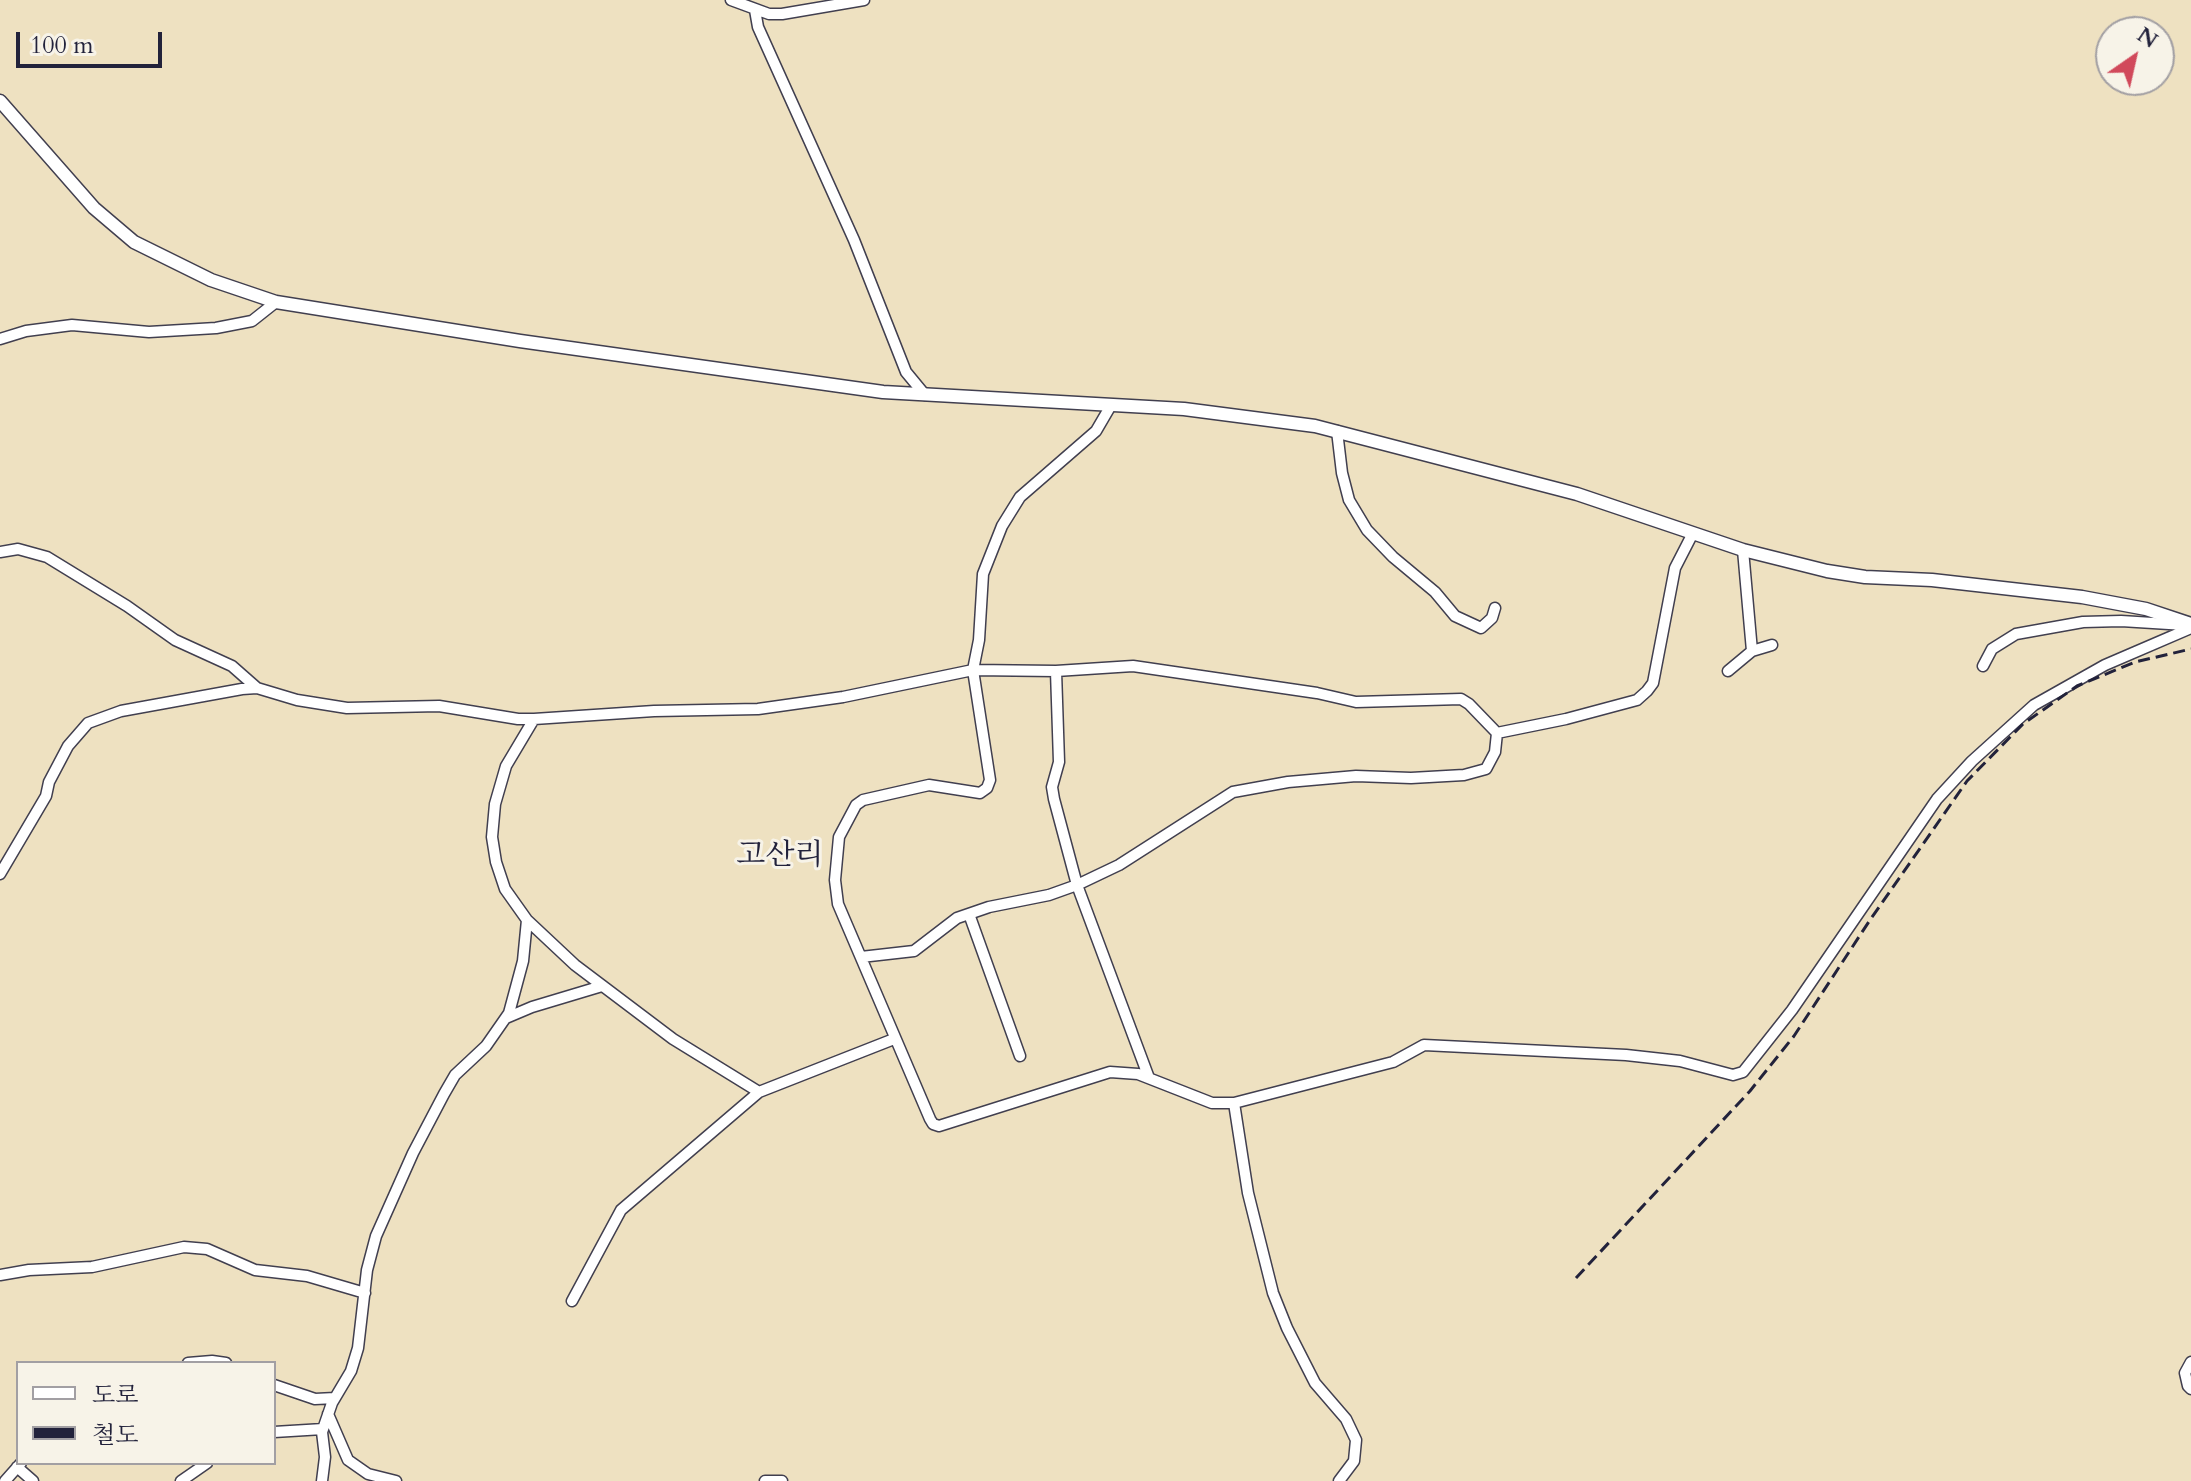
<!DOCTYPE html>
<meta charset="utf-8">
<style>
body{margin:0}
#map{position:relative;width:2191px;height:1481px;overflow:hidden;background:#eee1c1;font-family:Cardo,"Noto Serif KR",serif}
canvas{display:block}
.legend{position:absolute;left:16px;top:1361px;width:260px;height:104px;box-sizing:border-box;background:#f7f3e8;border:2px solid #a29fa3;margin:0;padding:10px 14px;list-style:none;font-size:24px;color:#22223b}
.legend li{display:flex;align-items:center;gap:16px;height:40px}
.legend b{width:40px;border:2px solid #a29fa3}
.north{position:absolute;left:2095px;top:16px;width:80px;height:80px;box-sizing:border-box;background:#f7f3e8;border:2px solid #a29fa3;border-radius:50%;rotate:34deg;font-size:22px;font-weight:700;line-height:32px;text-align:center;color:#22223b}
.north::after{content:'';display:block;margin:auto;width:28px;height:36px;background:#d1495b;clip-path:polygon(50% 0,100% 100%,50% 72%,0 100%)}
.scale{position:absolute;left:16px;top:32px;width:146px;height:36px;box-sizing:border-box;border:4px solid #22223b;border-top:0;padding-left:10px;font-size:24px;line-height:28px;white-space:nowrap;color:#22223b;-webkit-text-stroke:6px #f7f3e8;paint-order:stroke}
</style>
<div id="map">
<canvas width="2191" height="1481"></canvas>
<ul class="legend">
<li><b style="height:10px;background:#fff"></b>도로</li>
<li><b style="height:10px;background:#22223b"></b>철도</li>
</ul>
<div class="north">N</div>
<div class="scale">100 m</div>
</div>
<script>
const ctx = document.querySelector('canvas').getContext('2d');
ctx.lineJoin = 'round';
function shape(rows) {
  const path = new Path2D();
  for (const r of rows) {
    path.moveTo(r[0], r[1]);
    for (let i = 2; i < r.length; i += 2) path.lineTo(r[i], r[i + 1]);
  }
  return path;
}
function stroke(path, color, width, dash) {
  ctx.strokeStyle = color;
  ctx.lineWidth = width;
  ctx.lineCap = dash ? 'butt' : 'round';
  ctx.setLineDash(dash || []);
  ctx.stroke(path);
}
function drawText(font, color, halo, rows, align = 'center') {
  ctx.font = font + ' Cardo,"Noto Serif KR",serif';
  ctx.lineWidth = 6;
  ctx.setLineDash([]);
  ctx.textBaseline = 'middle';
  ctx.strokeStyle = halo;
  ctx.fillStyle = color;
  for (const [text, x, y, turn = 0] of rows) {
    ctx.save();
    ctx.translate(x, y);
    ctx.rotate((+turn || 0) * Math.PI / 180);
    ctx.textAlign = isNaN(turn) ? turn : align;
    if (halo) ctx.strokeText(text, 0, 0);
    ctx.fillText(text, 0, 0);
    ctx.restore();
  }
}
const minor = shape([
 [731,0,769,14,782,14,864,0],
 [755,10,758,27,854,240,906,372,925,395],
 [0,339,26,331,72,325,149,332,216,328,252,321,276,302],
 [1110,407,1096,431,1020,497,1002,526,983,574,979,640,973,670,990,780,987,788,980,793,929,785,863,800,856,805,839,837,835,880,838,904,930,1119,933,1124,939,1126,1110,1072,1138,1074,1212,1103,1234,1103,1393,1062,1424,1045,1626,1055,1680,1061,1733,1075,1743,1072,1792,1010,1937,799,1972,761,2034,705,2105,665,2191,628],
 [1337,431,1342,473,1349,500,1367,530,1393,557,1435,592,1455,616,1481,628,1492,618,1495,608],
 [0,552,18,549,47,557,127,606,175,640,232,666,257,688,297,700,347,708,439,706,518,719,534,719,654,711,758,709,843,697,973,670,1056,671,1133,666,1317,693,1356,702,1461,699,1469,704,1497,733,1495,752,1486,769,1464,775,1411,778,1356,776,1288,782,1233,792,1119,865,1077,885,1049,895,989,907,957,918,914,951,861,957],
 [1752,651,1772,645],
 [1983,666,1992,649,2016,634,2083,622,2121,621,2185,625],
 [1056,671,1059,762,1052,787,1054,799,1077,885,1149,1078],
 [1728,671,1752,651,1743,550],
 [534,719,506,766,495,804,492,837,496,862,505,889,527,920,575,965,673,1039,759,1092],
 [1497,733,1566,719,1637,700,1647,691,1653,683,1675,568,1693,533],
 [0,874,46,796,49,782,68,746,88,723,121,711,242,689,257,688],
 [969,914,1020,1056],
 [506,1018,532,1007,602,986],
 [1234,1103,1248,1193,1273,1293,1287,1328,1315,1383,1346,1419,1356,1440,1354,1461,1339,1481],
 [0,1275,29,1270,92,1267,184,1247,207,1249,255,1270,307,1276,365,1293],
 [572,1301,621,1210,759,1092,894,1039],
 [2191,1362,2185,1373,2188,1386,2191,1389],
 [188,1363,212,1361,226,1363],
 [274,1385,315,1399,335,1398],
 [328,1414,348,1460,368,1474,396,1481],
 [274,1432,323,1429],
 [17,1467,33,1481],
 [5,1481,21,1463],
 [181,1481,207,1463],
 [322,1481,325,1457,322,1432,332,1403,351,1371,358,1348,367,1270,376,1236,413,1153,444,1094,455,1075,486,1046,509,1013,523,961,527,920],
 [765,1481,782,1481]
]);
const major = shape([
 [0,101,94,208,134,242,211,280,276,302,520,341,883,392,1184,409,1315,426,1577,494,1743,550,1827,571,1865,577,1932,580,2082,597,2146,609,2191,624]
]);
stroke(minor, '#413f4f', 13);
stroke(major, '#413f4f', 15);
stroke(minor, '#fff', 10);
stroke(major, '#fff', 12);
stroke(shape([
 [1576,1278,1750,1091,1794,1036,1870,920,1967,781,2023,724,2077,686,2135,662,2191,649]
]), '#22223b', 3, [12, 6]);
drawText('30px', '#22223b', '#f7f3e8', [
 ["고산리",780,857]
]);
</script>
